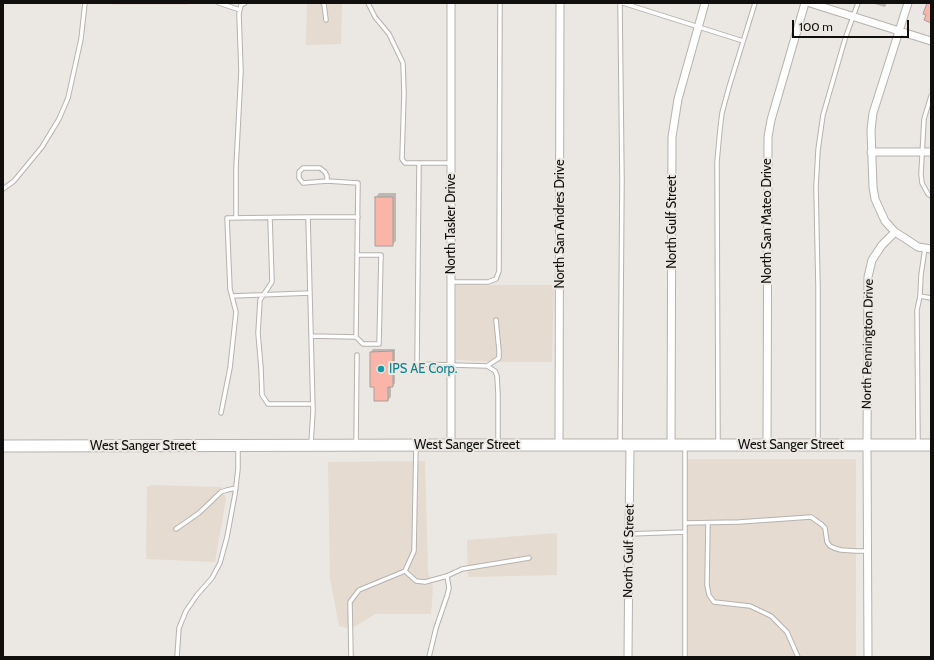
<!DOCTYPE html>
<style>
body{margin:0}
#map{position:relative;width:934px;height:660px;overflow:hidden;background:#ebe7e2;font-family:Cabin,sans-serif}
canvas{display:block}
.frame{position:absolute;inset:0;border:4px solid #100f0d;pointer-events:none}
.scale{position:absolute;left:792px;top:20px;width:117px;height:18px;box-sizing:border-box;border:2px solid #100f0d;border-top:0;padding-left:5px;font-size:12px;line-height:14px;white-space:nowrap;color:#100f0d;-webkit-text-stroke:3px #ebe7e2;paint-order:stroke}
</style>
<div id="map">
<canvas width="934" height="660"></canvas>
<div class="frame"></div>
<div class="scale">100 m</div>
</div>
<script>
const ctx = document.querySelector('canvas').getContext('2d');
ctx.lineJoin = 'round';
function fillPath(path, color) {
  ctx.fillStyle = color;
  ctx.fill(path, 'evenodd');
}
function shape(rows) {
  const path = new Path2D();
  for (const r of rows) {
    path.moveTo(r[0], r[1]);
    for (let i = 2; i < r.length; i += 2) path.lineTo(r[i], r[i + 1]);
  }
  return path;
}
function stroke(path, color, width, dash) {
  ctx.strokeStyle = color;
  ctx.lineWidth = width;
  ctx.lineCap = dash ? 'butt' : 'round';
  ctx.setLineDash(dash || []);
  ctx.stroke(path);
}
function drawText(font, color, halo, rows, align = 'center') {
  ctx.font = font + ' Cabin,sans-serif';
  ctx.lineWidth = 4;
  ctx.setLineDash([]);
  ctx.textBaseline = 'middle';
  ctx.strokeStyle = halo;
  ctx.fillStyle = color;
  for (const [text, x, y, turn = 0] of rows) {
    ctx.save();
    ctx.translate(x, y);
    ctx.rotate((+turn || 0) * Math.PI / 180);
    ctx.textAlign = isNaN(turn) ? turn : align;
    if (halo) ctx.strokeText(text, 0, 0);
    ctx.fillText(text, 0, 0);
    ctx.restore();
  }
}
fillPath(shape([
 [112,3,188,3,188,5,113,5],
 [307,3,342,3,341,44,306,45],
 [456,285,554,285,552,362,499,362,456,360],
 [687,459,856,459,856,657,688,657],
 [425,461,428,572,433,587,431,614,375,614,351,629,339,626,330,579,328,462],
 [151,485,221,487,226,499,215,562,146,559,147,487],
 [557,533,557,575,468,577,467,540]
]), '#e5dbd1');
fillPath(shape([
 [871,3,887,3,885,7],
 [379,193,396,193,396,241,392,245,376,197],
 [373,349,395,349,395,383,393,386,391,386,391,397,388,400,375,400,375,386,371,352]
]), '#0003');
const building = shape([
 [927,3,931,3,931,23,924,20,926,15,923,14,927,3],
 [375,197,393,197,393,246,375,246,375,197],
 [393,351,393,387,388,387,388,401,374,401,374,387,370,387,370,352,393,351]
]);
fillPath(building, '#fbb4a8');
stroke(building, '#a49e9d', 1);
const service = shape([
 [219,3,240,10],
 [323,3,324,4,326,20],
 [368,3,375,17,389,34,403,63,404,93,402,159,405,163,451,163],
 [620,3,622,180,620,444],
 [623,3,743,41],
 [931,96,924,119,921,174,922,183,928,194,931,196],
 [419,163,417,364,487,366,499,358,499,350,496,320],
 [3,189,14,181,42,147,59,119,68,98,81,39,85,3],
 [308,217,358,217],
 [236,218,236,168,241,71,239,14,241,5,245,3],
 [270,218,272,282,260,300,258,333,261,368,262,395,268,404,313,404],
 [925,248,921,275,920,296,931,298],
 [451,282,488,282,496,279,499,271,500,3],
 [232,296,310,293],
 [311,336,356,337,358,183,327,181,303,183,299,178,299,172,303,168,320,168,325,172,327,176,327,181],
 [356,337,363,344,379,344,381,255,357,255],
 [487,366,495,371,497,376,498,394,498,444],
 [221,413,230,368,236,312,230,289,227,218,308,217,313,411,311,444],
 [918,443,917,310,920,296],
 [356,444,357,355],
 [718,444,717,162,720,129,722,113,729,87,755,3],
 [818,444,818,287,816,187,818,150,823,115,845,39,858,3],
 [685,446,685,657],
 [685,523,739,522,811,517,821,524,825,528,827,542,830,546,834,548,841,550,856,551,867,551],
 [708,523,707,585,709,595,714,602,750,606,771,616,787,632,798,657],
 [176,529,199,513,221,492,227,490,236,488],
 [629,534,685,532],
 [405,571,416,581,425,582,447,576,462,569,529,558],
 [177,657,179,628,186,611,197,595,212,578,220,563,227,537,235,494,238,469,238,447],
 [351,657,350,602,359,590,405,571,414,551,416,446],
 [429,657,436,628,447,596,449,588,447,576]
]);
const minor = shape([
 [810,3,931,41],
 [908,3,873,113,871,130,873,187,875,199,885,221,895,232,906,239,918,247,931,249],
 [871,152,931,152],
 [451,445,451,3],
 [559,445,560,3],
 [671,445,672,137,678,99,705,3],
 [767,445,768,137,771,120,805,3],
 [628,657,629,540,630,445],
 [868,657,867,445,868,277,872,260,882,245,895,232]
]);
const secondary = shape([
 [3,446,451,445,931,445]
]);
stroke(service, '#b6b2ae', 5.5);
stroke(minor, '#b6b2ae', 9);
stroke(secondary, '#b6b2ae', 13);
stroke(service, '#fff', 3.5);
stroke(minor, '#fff', 7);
stroke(secondary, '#fff', 11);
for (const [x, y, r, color] of [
 [381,369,4,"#0f9aa8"]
]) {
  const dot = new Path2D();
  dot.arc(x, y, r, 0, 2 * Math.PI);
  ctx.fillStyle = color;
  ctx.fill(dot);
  stroke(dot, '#ebe7e2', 1.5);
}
drawText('13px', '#100f0d', '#ebe7e2', [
 ["North San Mateo Drive",767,221,-90],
 ["North Gulf Street",672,222,-90],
 ["North Tasker Drive",451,224,-90],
 ["North San Andres Drive",560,224,-90],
 ["North Pennington Drive",868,344,-89],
 ["West Sanger Street",467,445],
 ["West Sanger Street",791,445],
 ["West Sanger Street",143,446],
 ["North Gulf Street",629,551,-89]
]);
drawText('13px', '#0d838f', '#ebe7e2', [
 ["IPS AE Corp.",389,369]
], 'left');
</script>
